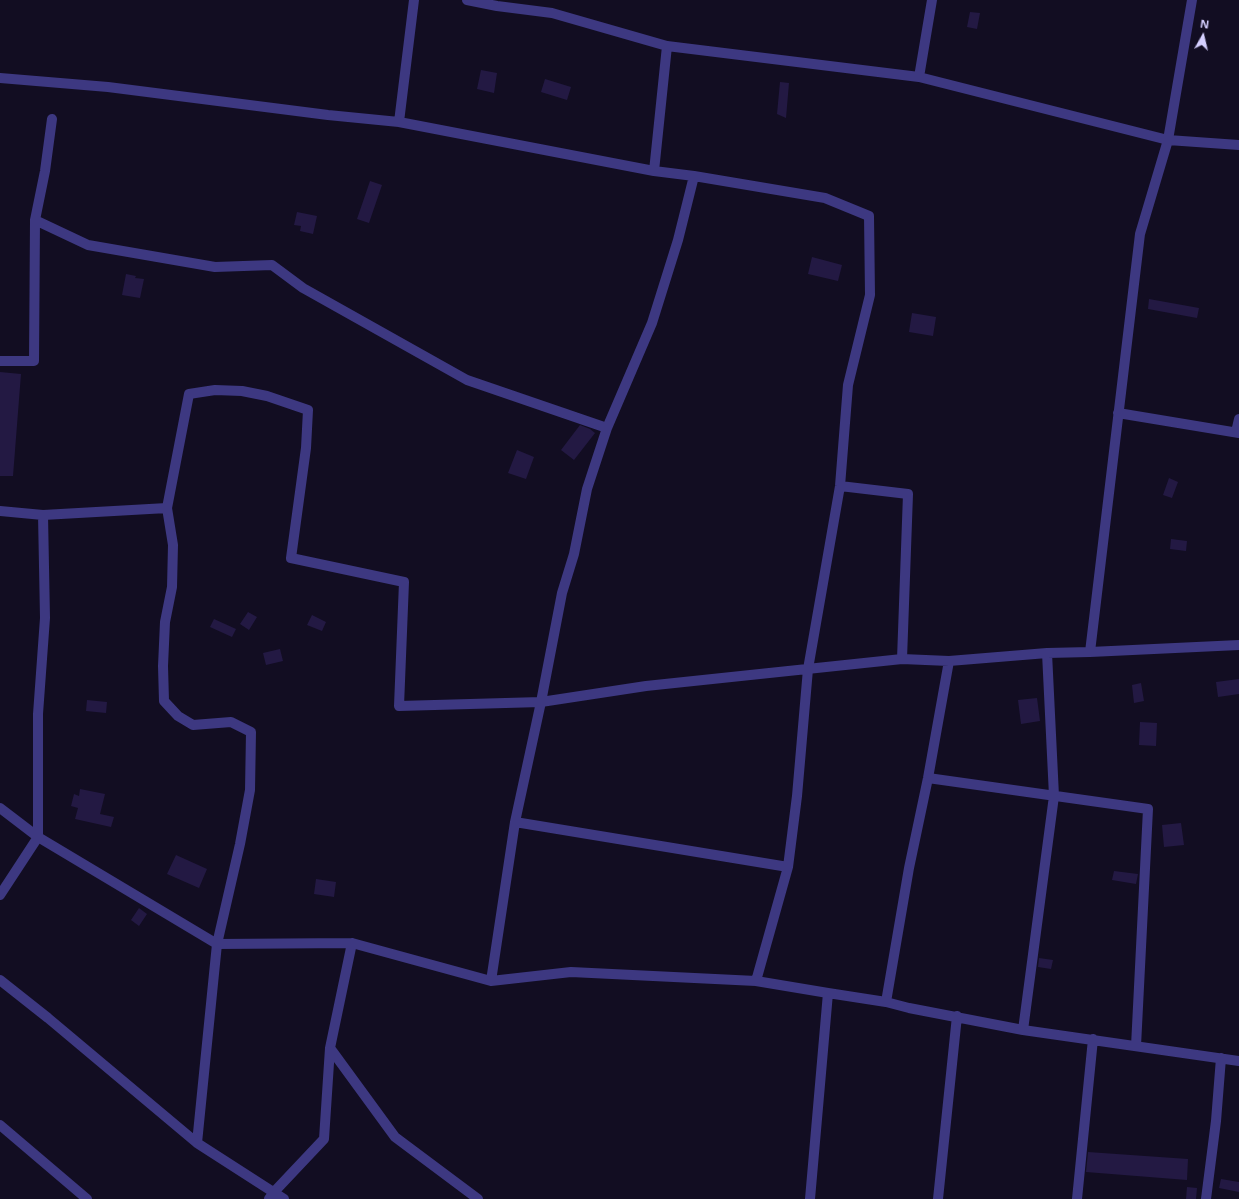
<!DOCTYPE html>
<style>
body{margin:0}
#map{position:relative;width:1239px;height:1199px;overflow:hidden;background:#120d22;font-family:"Open Sans",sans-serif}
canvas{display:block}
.north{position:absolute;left:1183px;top:16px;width:40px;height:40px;-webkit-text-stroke:3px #120d22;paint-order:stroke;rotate:8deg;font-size:11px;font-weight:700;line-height:16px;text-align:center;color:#d5cfff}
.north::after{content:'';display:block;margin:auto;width:14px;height:18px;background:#d5cfff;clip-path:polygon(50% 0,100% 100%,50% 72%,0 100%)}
</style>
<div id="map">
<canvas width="1239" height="1199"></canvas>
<div class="north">N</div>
</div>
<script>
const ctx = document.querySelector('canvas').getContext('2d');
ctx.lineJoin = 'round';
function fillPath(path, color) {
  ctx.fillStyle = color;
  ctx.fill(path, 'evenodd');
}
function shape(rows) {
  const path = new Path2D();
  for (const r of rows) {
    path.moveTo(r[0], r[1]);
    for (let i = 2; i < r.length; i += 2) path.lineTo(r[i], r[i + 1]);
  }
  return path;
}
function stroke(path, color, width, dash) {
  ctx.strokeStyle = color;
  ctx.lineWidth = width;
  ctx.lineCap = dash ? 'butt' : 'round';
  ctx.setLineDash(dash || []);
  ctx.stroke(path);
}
fillPath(shape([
 [970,12,980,13,977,29,967,27],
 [481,70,497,73,494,93,477,89],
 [545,79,571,87,567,100,541,92],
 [780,82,789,83,786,118,777,114],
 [370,181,382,185,369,223,357,219],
 [297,212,317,216,313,234,300,231,301,226,294,225],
 [812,257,842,265,838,281,808,274],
 [126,274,136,276,135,278,144,279,140,298,122,295],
 [1149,299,1199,308,1197,318,1148,309],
 [912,313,936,317,933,336,909,332],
 [0,372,21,374,13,476,0,476],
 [580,425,590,429,595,433,574,460,561,450],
 [517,450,534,457,526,479,508,473],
 [1169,478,1178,482,1172,498,1163,495],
 [1171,539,1187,541,1186,551,1170,549],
 [248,612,257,617,249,630,240,624],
 [312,615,326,622,322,631,307,625],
 [214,619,236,629,232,637,210,627],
 [280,649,283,661,266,665,263,653],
 [1239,679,1239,694,1218,697,1216,682],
 [1141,683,1144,701,1134,703,1132,685],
 [1037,698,1040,721,1021,724,1018,700],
 [87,700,107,702,106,713,86,711],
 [1140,722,1157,723,1156,746,1139,745],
 [80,789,105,794,100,814,114,817,111,827,75,819,78,808,71,806,74,794,79,796],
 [1181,823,1184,845,1164,847,1162,825],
 [176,855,207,869,199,888,167,874],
 [1114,871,1138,874,1136,884,1112,880],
 [316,879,336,882,334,897,314,894],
 [139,908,147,914,139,926,131,920],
 [1039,958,1053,960,1051,969,1038,967],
 [1088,1152,1188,1159,1187,1180,1086,1172],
 [1221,1179,1239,1182,1239,1192,1219,1188],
 [1187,1187,1197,1188,1196,1199,1186,1199]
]), '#231943');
stroke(shape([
 [467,0,497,6,552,13,667,46,919,77,1168,140,1239,145],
 [919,77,932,0],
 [0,78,108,87,328,115,399,122,654,171,694,176],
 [399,122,414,0],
 [654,171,667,46],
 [35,220,88,245,215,267,272,265,303,288,467,380,607,428,652,323,678,240,694,176,825,198,869,216,870,295,848,385,840,486,808,669,797,796,788,867],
 [0,361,34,361,35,220,45,171,52,119],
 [1118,413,1239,433],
 [1236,432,1239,419],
 [840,486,908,494,902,659],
 [0,511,43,515],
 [1090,652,1140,234,1168,140,1192,0],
 [928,778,1148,809,1136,1046],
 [0,808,38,837,217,944,352,943,491,981,571,972,756,981,828,993,886,1002,909,1008,1023,1030,1239,1061],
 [515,822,788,867,756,981],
 [0,895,38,837,38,714,45,618,43,515,167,508],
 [0,980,48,1018,197,1143,284,1199],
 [491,981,515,822,541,702,562,593,574,554,587,489,607,428],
 [886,1002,909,868,928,778,949,661],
 [1023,1030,1054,796,1047,653],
 [330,1048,395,1137,478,1199],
 [0,1125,87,1199],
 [197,1143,217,944,240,844,250,790,251,732,231,722,193,725,178,716,164,701,163,666,165,622,172,587,173,545,167,508,189,394,215,390,242,391,267,396,308,410,306,448,291,558,404,582,399,706,541,702,646,686,902,659,949,661,1047,653,1090,652,1239,645],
 [269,1199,274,1192,324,1139,330,1048,352,943],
 [810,1199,828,993],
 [938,1199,957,1016],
 [1077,1199,1093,1039],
 [1206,1199,1216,1121,1221,1058]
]), '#3d3881', 10);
</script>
